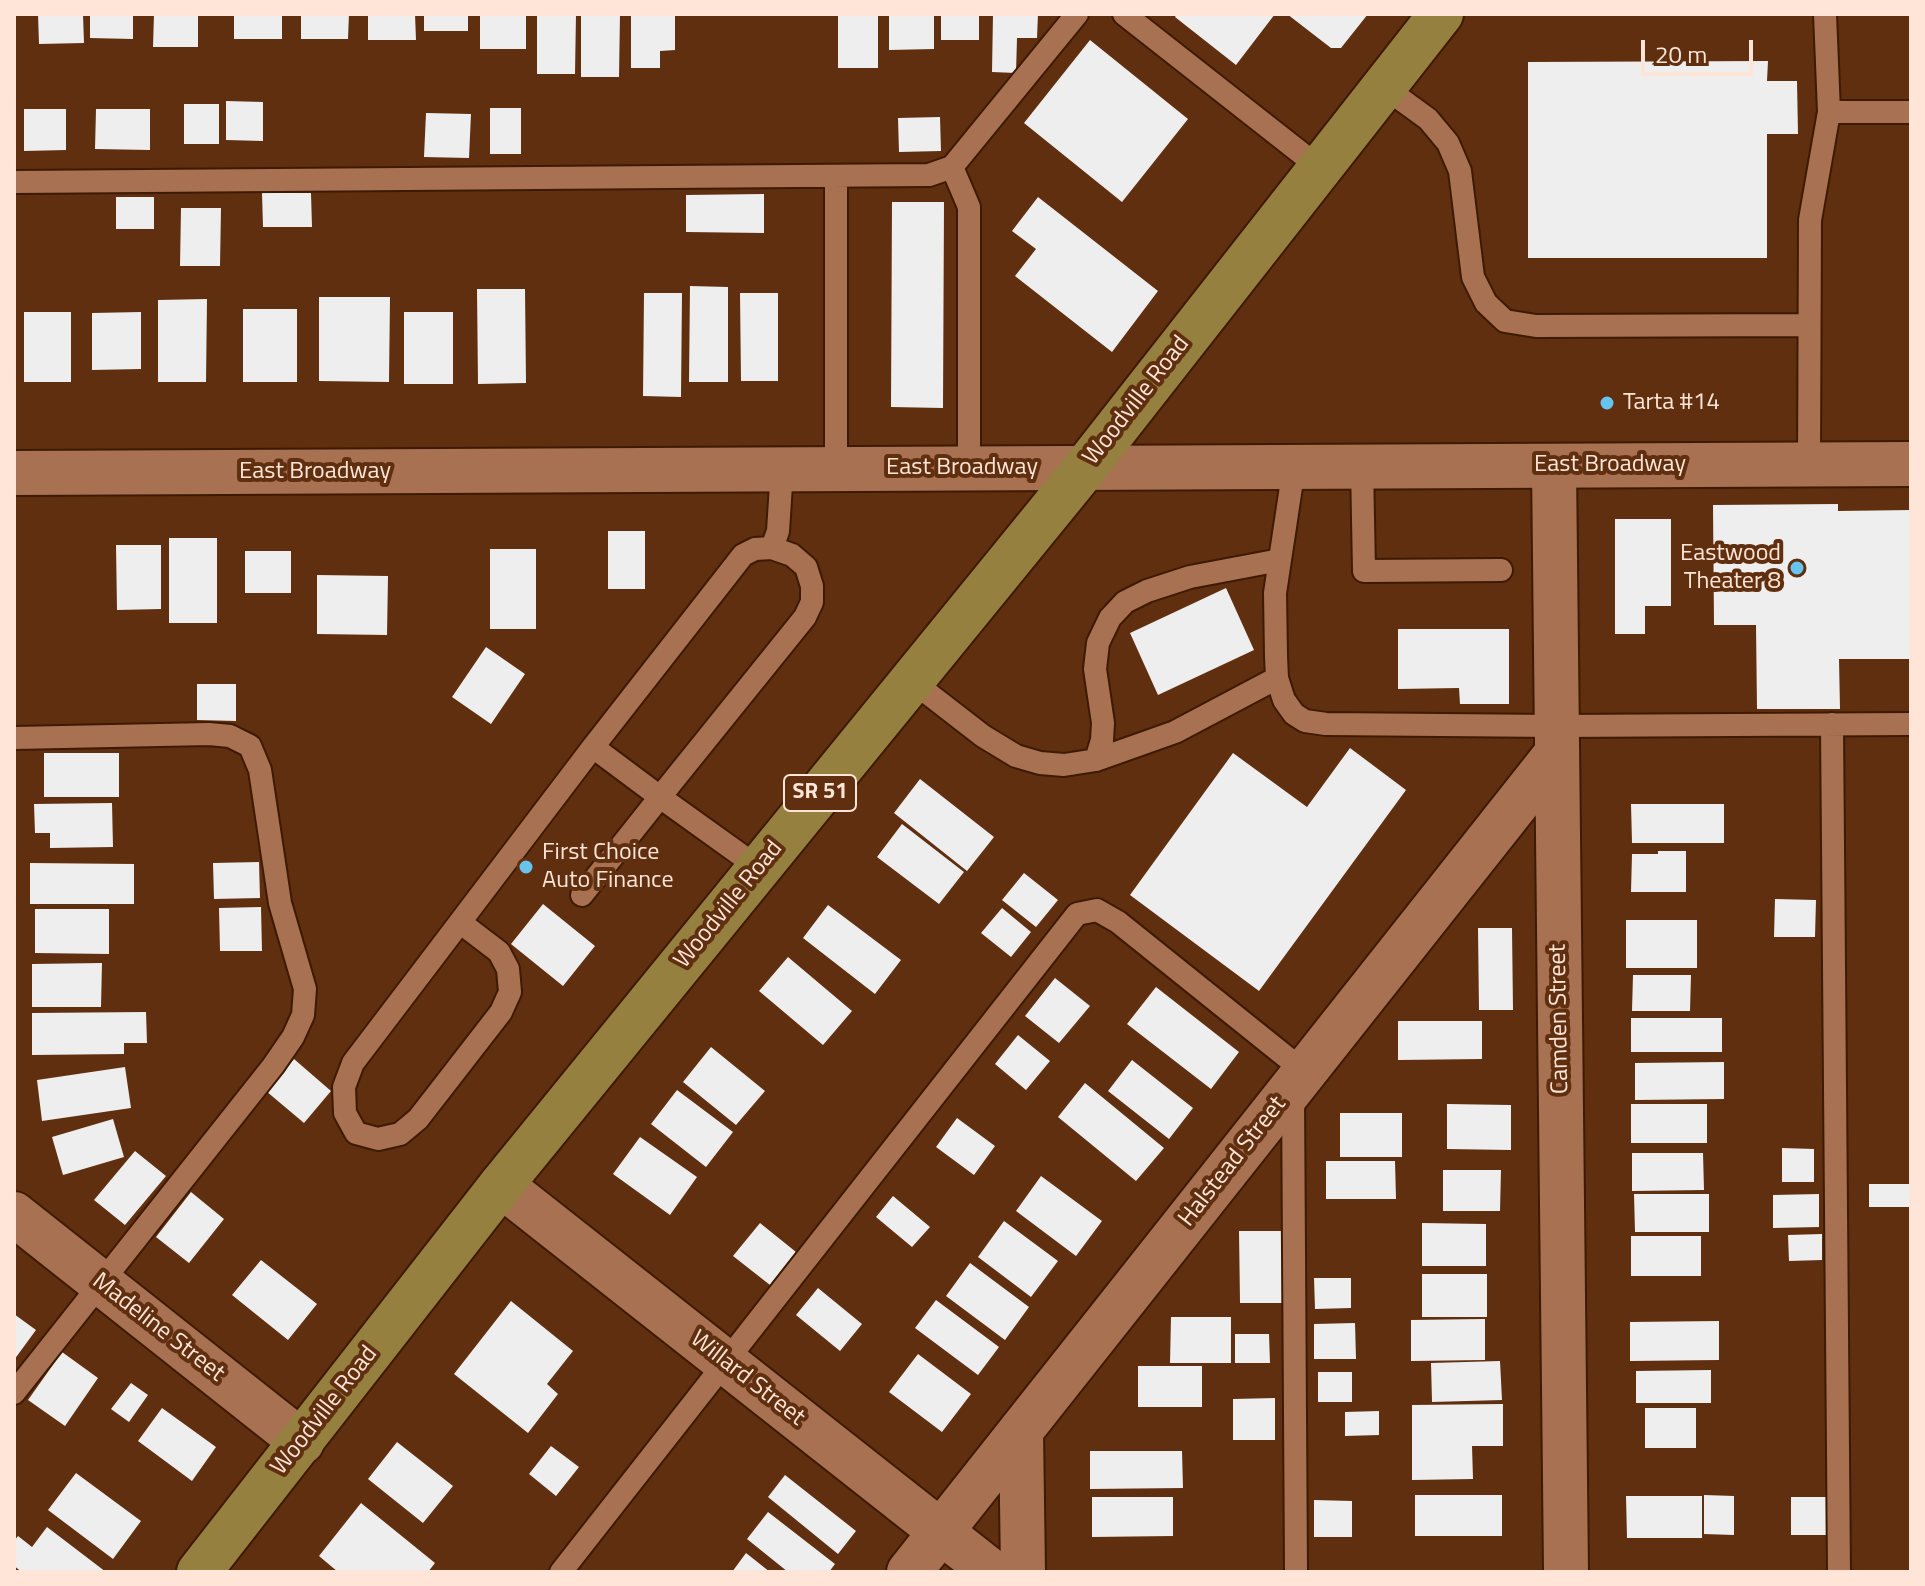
<!DOCTYPE html>
<style>
body{margin:0}
#map{position:relative;width:1925px;height:1586px;overflow:hidden;background:#602f0f;font-family:"Titillium Web",sans-serif}
canvas{display:block}
.frame{position:absolute;inset:0;border:16px solid #fee5d7;pointer-events:none}
.scale{position:absolute;left:1641px;top:40px;width:112px;height:36px;box-sizing:border-box;border:4px solid #fee5d7;border-top:0;padding-left:10px;font-size:24px;line-height:28px;white-space:nowrap;color:#fee5d7;-webkit-text-stroke:6px #602f0f;paint-order:stroke}
</style>
<div id="map">
<canvas width="1925" height="1586"></canvas>
<div class="frame"></div>
<div class="scale">20 m</div>
</div>
<script>
const ctx = document.querySelector('canvas').getContext('2d');
ctx.lineJoin = 'round';
function fillPath(path, color) {
  ctx.fillStyle = color;
  ctx.fill(path, 'evenodd');
}
function shape(rows) {
  const path = new Path2D();
  for (const r of rows) {
    path.moveTo(r[0], r[1]);
    for (let i = 2; i < r.length; i += 2) path.lineTo(r[i], r[i + 1]);
  }
  return path;
}
function stroke(path, color, width, dash) {
  ctx.strokeStyle = color;
  ctx.lineWidth = width;
  ctx.lineCap = dash ? 'butt' : 'round';
  ctx.setLineDash(dash || []);
  ctx.stroke(path);
}
function drawText(font, color, halo, rows, align = 'center') {
  ctx.font = font + ' "Titillium Web",sans-serif';
  ctx.lineWidth = 8;
  ctx.setLineDash([]);
  ctx.textBaseline = 'middle';
  ctx.strokeStyle = halo;
  ctx.fillStyle = color;
  for (const [text, x, y, turn = 0] of rows) {
    ctx.save();
    ctx.translate(x, y);
    ctx.rotate((+turn || 0) * Math.PI / 180);
    ctx.textAlign = isNaN(turn) ? turn : align;
    if (halo) ctx.strokeText(text, 0, 0);
    ctx.fillText(text, 0, 0);
    ctx.restore();
  }
}
fillPath(shape([
 [38,14,83,14,84,43,39,44],
 [90,14,133,14,133,39,90,38],
 [154,14,198,14,198,47,153,47],
 [234,14,282,14,282,39,234,39],
 [301,14,349,14,348,39,301,39],
 [368,14,415,14,416,40,368,40],
 [424,14,468,14,468,31,424,31],
 [480,14,526,14,526,49,480,49],
 [537,14,576,14,575,74,537,74],
 [581,14,620,14,619,77,581,77],
 [631,14,675,14,675,50,660,51,660,68,631,68],
 [838,14,878,14,878,68,838,68],
 [889,14,934,14,934,49,889,50],
 [941,14,979,14,979,40,941,40],
 [993,14,1038,14,1037,38,1017,38,1016,73,992,72],
 [1177,14,1275,14,1236,65,1175,17],
 [1287,14,1368,14,1341,48,1331,48],
 [1090,40,1188,119,1122,202,1024,123],
 [1768,61,1767,81,1797,81,1798,134,1767,134,1767,258,1528,258,1528,62],
 [226,101,263,102,263,141,226,140],
 [184,104,219,104,219,144,184,144],
 [490,108,521,108,521,154,490,154],
 [24,109,66,109,66,150,24,151],
 [96,109,150,109,150,150,95,149],
 [426,113,471,114,469,158,424,157],
 [940,117,941,151,899,152,898,118],
 [262,193,311,193,312,227,263,227],
 [764,194,764,233,686,232,686,195],
 [116,197,154,197,154,229,116,229],
 [1038,197,1158,291,1112,352,1015,276,1036,249,1012,231],
 [892,202,944,202,943,408,891,407],
 [181,208,221,208,220,266,180,266],
 [690,286,728,287,728,382,689,382],
 [477,289,525,289,526,383,478,384],
 [644,293,682,293,681,397,643,396],
 [740,293,778,293,778,381,741,381],
 [319,297,390,297,389,382,319,381],
 [207,299,206,382,158,382,158,300],
 [243,309,297,309,297,382,243,382],
 [24,312,71,312,71,382,24,382],
 [141,312,141,369,92,370,92,313],
 [404,312,453,312,453,384,404,384],
 [1838,504,1838,511,1911,510,1911,659,1839,659,1840,709,1757,709,1756,625,1714,625,1713,505],
 [1615,519,1671,519,1671,606,1645,606,1645,634,1615,634],
 [608,531,645,531,645,589,608,589],
 [169,538,217,538,217,623,169,623],
 [116,545,161,545,161,609,117,610],
 [490,549,536,549,536,629,490,629],
 [245,551,291,551,291,593,245,593],
 [317,575,388,576,387,635,317,634],
 [1226,588,1254,650,1158,695,1130,633],
 [1398,629,1509,629,1509,704,1460,704,1459,688,1398,689],
 [486,647,525,674,491,724,452,697],
 [197,684,236,684,236,721,197,720],
 [1350,748,1406,790,1259,991,1130,895,1233,753,1307,807],
 [44,753,119,753,119,797,44,797],
 [920,779,994,837,967,871,894,813],
 [112,803,113,847,50,848,50,833,35,833,34,804],
 [1631,804,1724,804,1724,843,1632,843],
 [902,824,964,872,939,904,877,857],
 [1658,851,1686,851,1686,892,1631,892,1632,854,1658,854],
 [259,862,260,898,214,899,213,863],
 [30,863,134,864,134,904,30,904],
 [1024,873,1058,900,1036,927,1002,900],
 [1775,899,1816,900,1815,937,1774,937],
 [543,904,595,946,563,986,511,944],
 [828,905,901,960,875,994,803,938],
 [261,907,262,951,220,951,219,908],
 [1002,908,1031,932,1011,957,981,933],
 [35,909,109,909,109,954,35,953],
 [1626,920,1697,920,1697,968,1626,968],
 [1478,928,1512,928,1513,1010,1479,1010],
 [788,957,852,1011,823,1045,759,991],
 [102,963,101,1007,32,1007,32,964],
 [1633,975,1691,975,1690,1011,1632,1011],
 [1055,978,1090,1006,1059,1043,1025,1016],
 [1156,987,1239,1052,1211,1089,1127,1024],
 [146,1012,147,1043,124,1043,124,1054,32,1055,32,1013],
 [1631,1018,1722,1018,1722,1052,1631,1052],
 [1398,1021,1482,1021,1482,1059,1398,1060],
 [1018,1035,1050,1061,1026,1090,995,1064],
 [711,1047,765,1091,736,1125,683,1082],
 [294,1059,331,1091,304,1123,266,1091],
 [1132,1060,1193,1108,1169,1139,1108,1091],
 [1724,1062,1724,1099,1635,1100,1635,1063],
 [125,1067,131,1108,42,1121,37,1080],
 [1085,1083,1164,1148,1136,1181,1058,1117],
 [677,1090,733,1132,706,1167,651,1124],
 [1447,1104,1511,1105,1511,1150,1447,1149],
 [1631,1104,1707,1104,1707,1143,1631,1143],
 [1340,1113,1402,1113,1402,1157,1340,1157],
 [957,1118,995,1146,974,1175,936,1147],
 [113,1119,124,1157,63,1175,52,1137],
 [640,1137,697,1177,670,1215,613,1174],
 [1782,1148,1814,1149,1814,1182,1782,1182],
 [135,1151,166,1176,125,1225,94,1200],
 [1632,1153,1703,1153,1704,1190,1632,1191],
 [1326,1161,1395,1161,1396,1199,1326,1199],
 [1443,1170,1501,1170,1500,1211,1443,1211],
 [1041,1176,1102,1221,1076,1256,1016,1211],
 [1869,1184,1911,1184,1911,1207,1869,1207],
 [191,1192,224,1219,189,1263,156,1237],
 [1634,1194,1709,1194,1709,1232,1635,1232],
 [1819,1194,1819,1227,1773,1228,1773,1195],
 [893,1196,930,1227,912,1247,876,1217],
 [1004,1221,1058,1261,1031,1297,978,1257],
 [760,1223,796,1252,770,1285,733,1256],
 [1422,1223,1486,1224,1486,1266,1422,1266],
 [1239,1231,1286,1231,1287,1303,1240,1303],
 [1822,1234,1822,1260,1789,1261,1788,1235],
 [1631,1236,1701,1236,1701,1276,1631,1276],
 [261,1260,317,1304,288,1340,232,1295],
 [970,1263,1029,1307,1005,1340,946,1296],
 [1422,1274,1487,1274,1487,1317,1422,1317],
 [1314,1278,1351,1278,1351,1308,1315,1309],
 [818,1288,862,1324,840,1351,796,1315],
 [936,1300,999,1347,978,1375,915,1328],
 [511,1301,573,1351,547,1384,558,1394,528,1433,454,1374],
 [14,1314,36,1330,14,1360],
 [1171,1317,1231,1317,1231,1363,1170,1363],
 [1485,1319,1485,1360,1411,1361,1411,1320],
 [1719,1321,1719,1360,1630,1361,1630,1322],
 [1355,1323,1356,1359,1314,1359,1314,1324],
 [1235,1334,1269,1334,1270,1363,1235,1363],
 [62,1352,98,1378,65,1426,28,1400],
 [918,1354,971,1394,942,1432,889,1392],
 [1500,1361,1502,1400,1432,1402,1431,1363],
 [1138,1366,1202,1366,1202,1407,1138,1407],
 [1711,1370,1711,1403,1636,1403,1636,1371],
 [1318,1372,1352,1372,1352,1402,1318,1402],
 [131,1383,148,1395,129,1422,111,1409],
 [1275,1398,1275,1440,1233,1440,1233,1399],
 [1503,1404,1503,1446,1472,1446,1473,1479,1412,1480,1412,1405],
 [162,1408,216,1447,192,1481,138,1441],
 [1645,1408,1696,1408,1696,1448,1645,1448],
 [1379,1411,1379,1435,1345,1436,1345,1412],
 [397,1442,453,1486,423,1523,368,1479],
 [551,1446,579,1467,556,1496,529,1474],
 [1090,1451,1182,1451,1183,1488,1090,1489],
 [76,1473,141,1521,113,1559,48,1510],
 [785,1475,856,1531,838,1554,768,1497],
 [1415,1495,1502,1495,1502,1536,1415,1536],
 [1704,1495,1734,1496,1734,1535,1704,1534],
 [1626,1496,1702,1496,1702,1538,1627,1538],
 [1092,1497,1173,1497,1173,1536,1092,1537],
 [1791,1497,1826,1497,1826,1535,1791,1535],
 [1314,1500,1352,1501,1352,1537,1314,1537],
 [361,1503,435,1563,428,1572,338,1572,319,1556],
 [768,1512,835,1564,829,1572,788,1572,747,1539],
 [47,1527,106,1572,22,1572,14,1566,14,1541,18,1536,32,1547],
 [746,1553,770,1572,732,1572]
]), '#eee');
const service = shape([
 [1124,14,1320,168],
 [1384,87,1428,119,1448,143,1460,171,1473,277,1486,303,1505,321,1536,326,1809,325],
 [1829,112,1911,112],
 [952,167,969,207,969,469],
 [836,176,836,469],
 [14,182,929,175,952,167,1077,14],
 [1809,464,1810,220,1829,112,1825,14],
 [1362,466,1364,571,1501,570],
 [1294,467,1275,593,1276,656,1277,678,1284,700,1294,714,1305,721,1326,724,1557,726,1911,724],
 [772,548,778,531,782,469],
 [912,681,983,736,1016,756,1040,763,1064,765,1096,760,1175,732,1277,678],
 [1832,724,1839,1572],
 [14,738,209,734,230,736,250,746,260,770,280,903,305,989,303,1015,293,1037,273,1066,14,1393],
 [1096,760,1102,740,1103,723,1095,669,1098,643,1110,618,1125,602,1147,591,1190,577,1280,560],
 [582,895,660,797,805,617,812,602,812,586,806,567,792,555,772,548,755,549,743,555,593,747,660,797,759,868],
 [461,923,499,952,508,969,510,992,501,1012,418,1119,400,1134,378,1139,356,1133,345,1113,344,1087,353,1063,593,747],
 [1293,1093,1296,1572],
 [561,1572,1077,914,1097,910,1118,922,1305,1072]
]);
const minor = shape([
 [1554,466,1566,1572],
 [501,1185,992,1572],
 [14,1214,302,1442],
 [1021,1430,1023,1572],
 [909,1572,1557,753]
]);
const tertiary = shape([
 [14,473,1911,464]
]);
const primary = shape([
 [199,1572,501,1185,1085,468,1441,14]
]);
stroke(service, '#3e1a02', 26);
stroke(minor, '#3e1a02', 48);
stroke(tertiary, '#3e1a02', 48);
stroke(primary, '#3e1a02', 48);
stroke(service, '#a87152', 22);
stroke(minor, '#a87152', 44);
stroke(tertiary, '#a87152', 44);
stroke(primary, '#95803f', 44);
for (const [x, y, r, color] of [
 [1607,403,8,"#67c4ef"],
 [1797,568,8,"#67c4ef"],
 [526,867,8,"#67c4ef"]
]) {
  const dot = new Path2D();
  dot.arc(x, y, r, 0, 2 * Math.PI);
  ctx.fillStyle = color;
  ctx.fill(dot);
  stroke(dot, '#602f0f', 3);
}
for (const [x, y, w] of [
 [820,793,72]
]) {
  const box = new Path2D();
  box.roundRect(x - w / 2, y - 18, w, 36, 6);
  ctx.fillStyle = '#602f0f';
  ctx.fill(box);
  stroke(box, '#fee5d7', 2);
}
drawText('bold 22px', '#fee5d7', null, [
 ["SR 51",820,793]
]);
drawText('24px', '#fee5d7', '#602f0f', [
 ["Woodville Road",1137,401,-52],
 ["East Broadway",1610,465],
 ["East Broadway",962,468],
 ["East Broadway",315,472],
 ["Woodville Road",729,905,-51],
 ["Camden Street",1560,1019,-91],
 ["Halstead Street",1233,1162,-52],
 ["Madeline Street",158,1328,38],
 ["Willard Street",747,1379,38],
 ["Woodville Road",325,1411,-52]
]);
drawText('24px', '#fee5d7', '#602f0f', [
 ["Tarta #14",1623,403],
 ["Eastwood",1781,554,"right"],
 ["Theater 8",1781,582,"right"],
 ["First Choice",542,853],
 ["Auto Finance",542,881]
], 'left');
</script>
